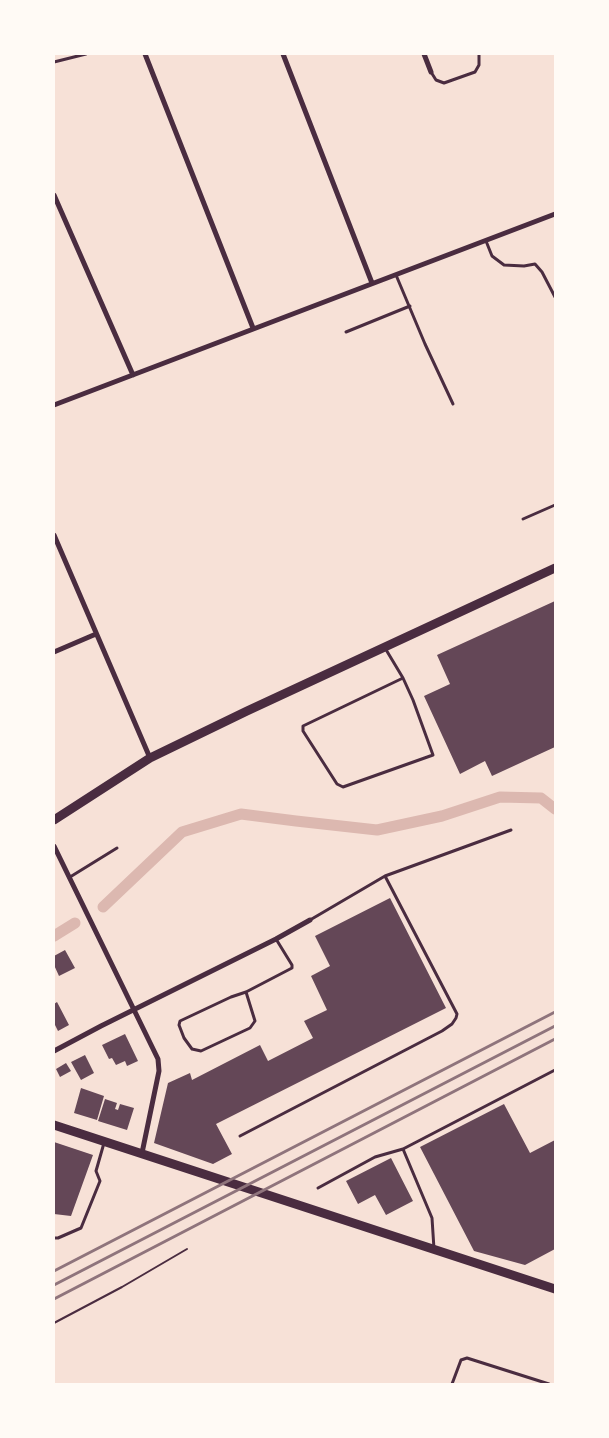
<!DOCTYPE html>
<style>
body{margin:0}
#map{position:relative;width:609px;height:1438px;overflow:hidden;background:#f7e1d7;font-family:"Nunito Sans",sans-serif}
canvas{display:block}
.frame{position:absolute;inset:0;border:55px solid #fffaf5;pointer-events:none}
</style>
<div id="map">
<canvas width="609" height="1438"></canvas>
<div class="frame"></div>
</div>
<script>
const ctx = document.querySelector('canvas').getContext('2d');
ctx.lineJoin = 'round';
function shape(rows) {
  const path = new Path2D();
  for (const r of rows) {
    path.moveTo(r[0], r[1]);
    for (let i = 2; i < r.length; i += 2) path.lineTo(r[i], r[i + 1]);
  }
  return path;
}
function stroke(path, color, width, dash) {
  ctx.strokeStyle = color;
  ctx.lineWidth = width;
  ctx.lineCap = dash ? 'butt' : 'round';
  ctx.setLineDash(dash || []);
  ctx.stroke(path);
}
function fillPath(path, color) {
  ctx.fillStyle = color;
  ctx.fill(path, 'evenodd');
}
stroke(shape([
 [103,907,182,832,241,814,296,821,377,830,442,816,500,797,541,798,555,809],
 [54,936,75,923]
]), '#dcb8b0', 11);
fillPath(shape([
 [555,601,555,747,492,776,485,761,460,774,424,696,450,684,437,655],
 [390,898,446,1008,216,1124,232,1154,213,1164,154,1143,168,1083,190,1073,192,1080,260,1045,268,1061,313,1038,304,1021,327,1010,311,976,330,966,315,936],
 [65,950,75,968,59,976,54,965,54,956],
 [57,1002,69,1025,58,1031,54,1023,54,1004],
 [125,1034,138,1061,127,1066,125,1061,116,1065,112,1058,109,1059,102,1045],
 [85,1055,94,1073,81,1080,71,1062],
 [66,1063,71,1071,60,1077,56,1069],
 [81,1088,104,1096,97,1120,74,1113],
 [105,1099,117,1103,115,1109,118,1110,120,1104,134,1108,127,1130,98,1121],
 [504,1104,530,1153,555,1140,555,1249,525,1265,474,1251,420,1147],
 [54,1142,93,1155,71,1216,54,1214],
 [391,1158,413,1201,386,1215,375,1195,358,1204,346,1181]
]), '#644757');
stroke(shape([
 [54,1323,122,1287,187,1249]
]), '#4a2c40', 2);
stroke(shape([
 [54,62,86,54],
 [431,72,436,80,444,83,475,72,479,65,479,54],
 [486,241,492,256,504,265,524,266,535,264,542,272,555,297],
 [396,275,425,344,453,404],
 [346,332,410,306],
 [523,519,555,505],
 [385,648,403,678,413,700,433,755,343,787,337,784,303,731,303,726,403,678],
 [70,877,117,848],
 [310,920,385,876,511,830],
 [246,992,255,1021,250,1028,201,1051,192,1049,184,1038,179,1025,180,1021,231,997,246,992,292,968,292,965,276,939],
 [240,1136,442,1031,452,1024,456,1018,457,1014,385,876],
 [403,1149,555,1070],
 [318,1188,375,1157,403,1149,432,1218,434,1249],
 [54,1238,58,1238,81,1228,100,1181,96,1171,104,1143],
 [452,1384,461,1360,467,1358,549,1384]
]), '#4a2c40', 3);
stroke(shape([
 [145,54,253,328],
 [283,54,372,283],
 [424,54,431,72],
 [54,195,133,375],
 [54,405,555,214],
 [54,535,150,758],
 [54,652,96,634],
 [54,846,158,1059,159,1071,142,1153],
 [54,1051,101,1026,276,939,310,920]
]), '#4a2c40', 5);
stroke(shape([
 [54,820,150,758,247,711,555,568],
 [54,1125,555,1289]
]), '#4a2c40', 9);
stroke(shape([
 [54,1271,555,1012],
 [54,1285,555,1026],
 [54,1299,555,1039]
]), '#8f747c', 3);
</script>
